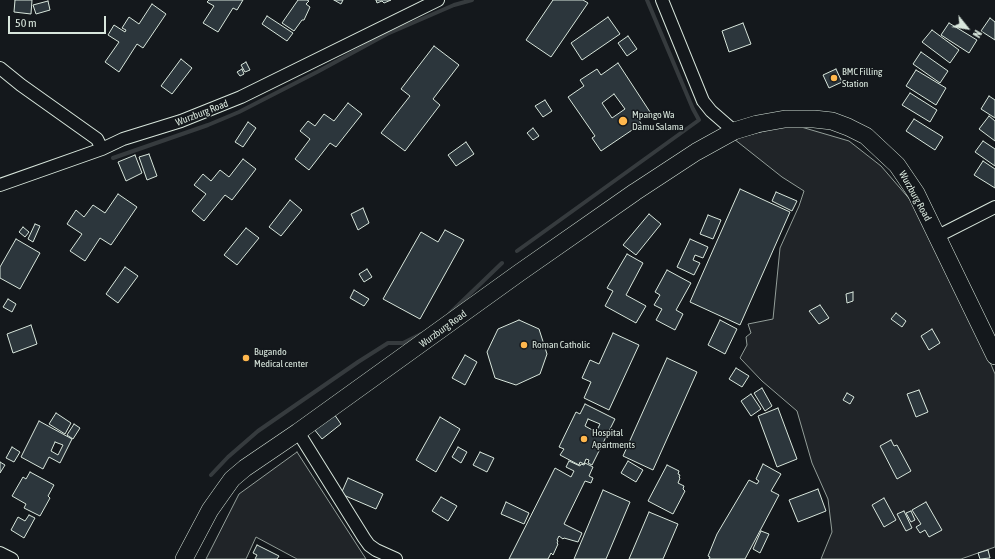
<!DOCTYPE html>
<style>
body{margin:0}
#map{position:relative;width:995px;height:559px;overflow:hidden;background:#14181c;font-family:"Asap Condensed",sans-serif}
canvas{display:block}
.north{position:absolute;left:947px;top:8px;width:40px;height:40px;-webkit-text-stroke:3px #14181c;paint-order:stroke;rotate:120deg;font-size:11px;font-weight:700;line-height:16px;text-align:center;color:#d8e6dc}
.north::after{content:'';display:block;margin:auto;width:14px;height:18px;background:#d8e6dc;clip-path:polygon(50% 0,100% 100%,50% 72%,0 100%)}
.scale{position:absolute;left:8px;top:16px;width:98px;height:18px;box-sizing:border-box;border:2px solid #d8e6dc;border-top:0;padding-left:5px;font-size:12px;line-height:14px;white-space:nowrap;color:#d8e6dc;-webkit-text-stroke:3px #14181c;paint-order:stroke}
</style>
<div id="map">
<canvas width="995" height="559"></canvas>
<div class="north">N</div>
<div class="scale">50 m</div>
</div>
<script>
const ctx = document.querySelector('canvas').getContext('2d');
ctx.lineJoin = 'round';
function fillPath(path, color) {
  ctx.fillStyle = color;
  ctx.fill(path, 'evenodd');
}
function shape(rows) {
  const path = new Path2D();
  for (const r of rows) {
    path.moveTo(r[0], r[1]);
    for (let i = 2; i < r.length; i += 2) path.lineTo(r[i], r[i + 1]);
  }
  return path;
}
function stroke(path, color, width, dash) {
  ctx.strokeStyle = color;
  ctx.lineWidth = width;
  ctx.lineCap = dash ? 'butt' : 'round';
  ctx.setLineDash(dash || []);
  ctx.stroke(path);
}
function drawText(font, color, halo, rows, align = 'center') {
  ctx.font = font + ' "Asap Condensed",sans-serif';
  ctx.lineWidth = 3;
  ctx.setLineDash([]);
  ctx.textBaseline = 'middle';
  ctx.strokeStyle = halo;
  ctx.fillStyle = color;
  for (const [text, x, y, turn = 0] of rows) {
    ctx.save();
    ctx.translate(x, y);
    ctx.rotate((+turn || 0) * Math.PI / 180);
    ctx.textAlign = isNaN(turn) ? turn : align;
    if (halo) ctx.strokeText(text, 0, 0);
    ctx.fillText(text, 0, 0);
    ctx.restore();
  }
}
const green = shape([
 [791,124,849,141,881,166,919,210,982,343,995,374,995,547,961,559,821,559,832,532,828,499,812,463,797,411,762,381,740,358,747,345,746,337,751,333,748,324,773,319,780,248,799,206,804,191,782,177,734,139,791,124],
 [297,452,366,559,297,559,256,537,246,559,206,559,239,494,297,452]
]);
fillPath(green, '#202428');
stroke(green, '#939e99', 1);
stroke(shape([
 [113,158,208,125,239,112,317,72,387,34,454,5,472,0],
 [517,251,699,120,693,109,647,0],
 [450,313,502,263],
 [211,475,228,457,258,431,358,362,388,343,403,343,421,334]
]), '#363b3e', 4);
const building = shape([
 [15,0,32,0,31,14,14,12,15,0],
 [209,0,243,0,237,10,233,8,218,32,203,23,214,6,207,2,209,0],
 [298,0,307,0,309,1,306,4,310,7,304,20,302,20,294,31,282,23,298,0],
 [334,0,343,0,341,4,334,0],
 [376,0,391,0,384,3,382,1,377,3,376,0],
 [553,0,583,0,588,3,551,57,526,40,553,0],
 [48,1,50,10,36,14,33,5,48,1],
 [152,4,166,14,143,48,137,44,119,72,105,62,119,42,108,35,114,25,125,32,126,30,122,28,129,17,139,24,152,4],
 [267,16,293,33,287,41,262,24,267,16],
 [608,17,620,34,582,60,571,43,608,17],
 [990,18,995,22,995,40,981,31,990,18],
 [743,23,751,44,729,52,722,31,743,23],
 [949,23,977,40,969,53,941,35,949,23],
 [932,30,959,50,950,63,922,42,932,30],
 [628,36,637,49,627,56,618,43,628,36],
 [434,46,459,65,433,99,440,105,405,151,381,133,410,96,401,89,434,46],
 [921,52,948,71,940,83,913,64,921,52],
 [181,59,192,68,172,94,161,86,181,59],
 [246,62,250,70,245,72,241,65,246,62],
 [618,63,650,112,639,120,641,124,601,151,592,138,595,136,568,97,584,86,580,80,597,69,601,75,618,63],
 [614,94,625,109,612,118,602,103,614,94],
 [242,69,244,74,240,76,237,72,242,69],
 [836,69,842,82,829,88,823,75,836,69],
 [916,70,946,88,936,105,906,86,916,70],
 [910,93,937,110,930,122,902,105,910,93],
 [989,96,995,100,995,118,981,109,989,96],
 [545,100,552,111,543,117,535,106,545,100],
 [348,103,362,114,336,147,330,143,309,170,295,159,310,139,300,131,308,121,315,126,324,114,334,121,348,103],
 [989,116,995,121,995,141,979,129,989,116],
 [914,119,943,137,935,150,906,131,914,119],
 [248,122,256,128,243,147,235,142,248,122],
 [533,128,539,136,533,140,527,133,533,128],
 [983,141,995,149,995,166,975,152,983,141],
 [466,142,474,154,456,166,448,155,466,142],
 [149,154,157,176,147,180,139,157,149,154],
 [135,155,142,173,126,181,118,162,135,155],
 [243,159,256,169,232,200,225,195,204,221,192,211,206,194,194,185,203,174,211,181,220,170,229,177,243,159],
 [983,161,995,169,995,188,974,175,983,161],
 [740,189,790,212,740,325,690,302,740,189],
 [776,192,797,201,792,211,772,201,776,192],
 [118,194,137,207,111,245,100,238,85,261,70,251,82,234,67,224,76,210,84,217,93,205,105,213,118,194],
 [290,200,302,210,281,236,269,227,290,200],
 [363,208,369,223,358,230,351,214,363,208],
 [649,214,661,224,636,255,623,245,649,214],
 [708,215,721,220,713,239,700,234,708,215],
 [35,224,40,226,33,242,28,239,35,224],
 [23,227,29,232,25,237,19,232,23,227],
 [246,228,259,238,237,265,224,255,246,228],
 [445,230,464,240,420,319,383,299,421,232,438,242,445,230],
 [16,239,40,253,20,289,0,278,0,267,16,239],
 [690,239,708,247,703,258,695,255,693,260,700,263,694,275,677,267,690,239],
 [627,254,643,263,626,295,646,306,636,323,605,306,613,291,607,288,627,254],
 [125,267,138,276,118,303,106,294,125,267],
 [367,269,372,277,364,282,359,274,367,269],
 [667,270,691,283,676,310,683,314,675,330,656,320,662,309,654,305,660,295,655,292,667,270],
 [354,290,369,299,364,306,350,298,354,290],
 [853,292,853,301,847,303,846,294,853,292],
 [8,299,16,304,12,312,3,307,8,299],
 [820,305,829,318,819,324,809,311,820,305],
 [896,313,906,321,902,327,891,319,896,313],
 [519,320,539,329,547,354,540,374,516,385,495,378,487,352,498,329,519,320],
 [720,320,737,329,725,354,708,345,720,320],
 [31,325,37,344,13,353,7,334,31,325],
 [932,329,940,343,929,350,921,336,932,329],
 [613,333,639,345,609,410,584,398,591,382,582,378,590,360,599,364,613,333],
 [465,355,477,362,465,385,452,378,465,355],
 [667,358,697,372,653,470,623,456,667,358],
 [736,368,749,376,742,387,729,379,736,368],
 [762,388,772,406,765,411,754,393,762,388],
 [919,390,928,412,916,417,907,394,919,390],
 [847,393,854,397,850,404,843,400,847,393],
 [751,394,761,409,751,416,741,401,751,394],
 [585,404,615,419,592,465,588,463,589,460,586,459,584,464,580,462,579,465,560,455,564,449,559,447,576,412,580,414,585,404],
 [588,419,600,424,596,432,585,426,588,419],
 [778,408,797,459,777,467,758,416,778,408],
 [56,413,71,423,65,434,49,424,56,413],
 [334,414,341,424,322,439,314,429,334,414],
 [440,417,460,429,436,472,416,460,440,417],
 [39,421,72,439,60,463,49,457,43,469,21,457,39,421],
 [55,442,63,445,58,455,51,451,55,442],
 [74,424,80,428,73,439,67,435,74,424],
 [891,440,894,446,897,445,911,471,897,479,880,446,891,440],
 [12,447,20,452,14,462,6,458,12,447],
 [458,447,467,452,461,463,452,457,458,447],
 [480,452,494,458,487,472,473,465,480,452],
 [569,461,580,466,581,464,584,465,585,463,593,467,589,476,593,478,591,483,585,481,564,524,582,533,578,542,564,538,563,539,559,536,557,540,558,541,557,543,558,544,553,555,551,553,548,559,509,559,555,468,571,477,574,471,566,467,569,461],
 [628,461,643,470,636,482,621,473,628,461],
 [0,462,5,465,0,473,0,462],
 [763,464,781,474,771,491,779,495,745,559,709,559,710,557,708,556,717,534,749,480,757,484,759,481,756,479,763,464],
 [667,465,679,471,678,474,680,475,679,477,680,478,678,483,684,486,683,489,685,491,673,514,648,501,667,465],
 [30,472,54,485,48,496,50,498,40,516,24,508,26,504,12,496,23,477,26,479,30,472],
 [348,478,383,494,376,509,341,494,348,478],
 [818,489,826,511,798,522,789,500,818,489],
 [603,490,630,502,606,559,574,559,603,490],
 [441,497,457,506,448,521,432,511,441,497],
 [884,498,896,520,884,527,872,505,884,498],
 [506,502,529,513,524,524,501,514,506,502],
 [926,502,942,530,929,537,925,530,920,533,916,527,921,524,912,510,926,502],
 [904,511,912,528,906,531,897,514,904,511],
 [911,511,915,520,911,522,906,513,911,511],
 [649,512,678,524,663,559,629,559,649,512],
 [29,515,35,518,24,538,11,530,18,517,25,521,29,515],
 [761,531,769,534,760,553,753,549,761,531],
 [257,545,279,556,277,559,255,559,257,555,253,553,257,545],
 [988,550,990,558,980,559,978,553,988,550]
]);
fillPath(building, '#2c363c');
stroke(building, '#d8e6dc', 1);
const minor = shape([
 [662,0,703,101,711,111,734,131],
 [0,68,21,85,97,139,102,149],
 [0,185,102,149,123,139,181,121,241,97,438,0],
 [936,237,995,207],
 [298,432,364,538,369,545,376,550,396,559],
 [0,553,12,559]
]);
const secondary = shape([
 [184,559,210,510,222,493,232,479,245,468,298,432,519,273,635,192,696,152,734,131,757,124,785,119,814,119,832,121,848,127,866,136,897,165,916,193,995,356]
]);
stroke(minor, '#d8e6dc', 14);
stroke(secondary, '#d8e6dc', 18);
stroke(minor, '#14181c', 12);
stroke(secondary, '#14181c', 17);
for (const [x, y, r, color] of [
 [834,78,4,"#ffb74d"],
 [623,121,5,"#ffb74d"],
 [524,345,4,"#ffb74d"],
 [246,358,4,"#ffb74d"],
 [584,439,4,"#ffb74d"]
]) {
  const dot = new Path2D();
  dot.arc(x, y, r, 0, 2 * Math.PI);
  ctx.fillStyle = color;
  ctx.fill(dot);
  stroke(dot, '#14181c', 1.5);
}
drawText('10px', '#d8e6dc', '#14181c', [
 ["BMC Filling",842,72],
 ["Station",842,84],
 ["Mpango Wa",632,115],
 ["Damu Salama",632,127],
 ["Roman Catholic",532,345],
 ["Bugando",254,352],
 ["Medical center",254,364],
 ["Hospital",592,433],
 ["Apartments",592,445]
], 'left');
drawText('10px', '#d8e6dc', '#14181c', [
 ["Wurzburg Road",202,113,-21],
 ["Wurzburg Road",915,196,61],
 ["Wurzburg Road",443,329,-36]
]);
</script>
